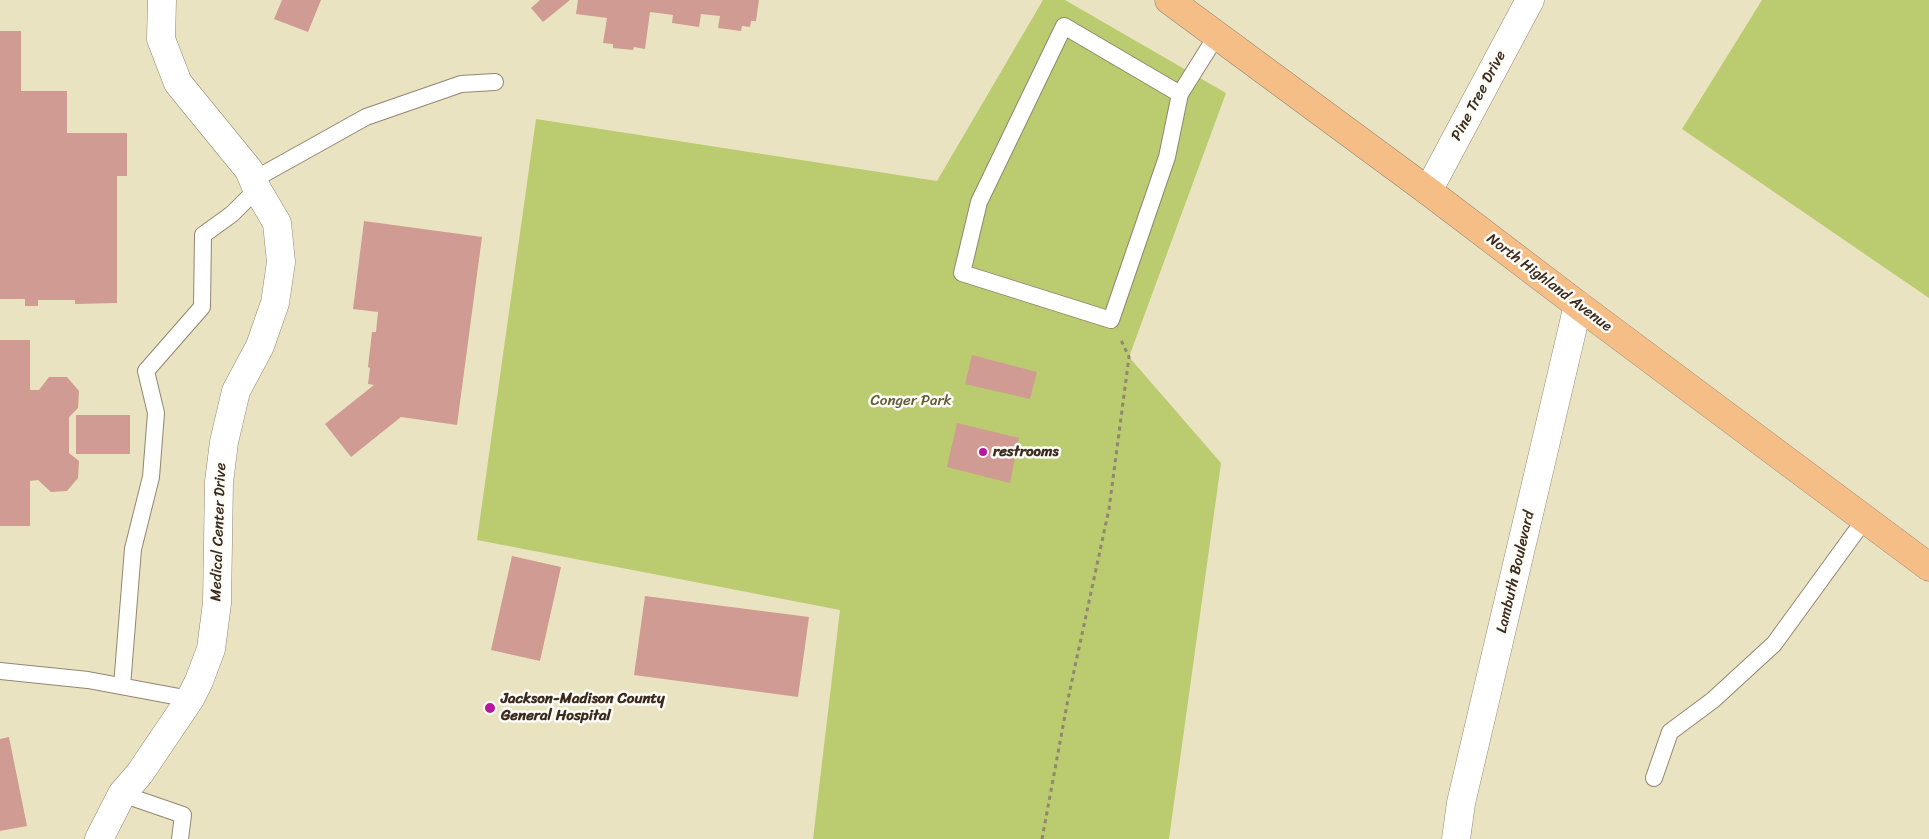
<!DOCTYPE html>
<style>
body{margin:0}
canvas{display:block;background:#eae3c2}
</style>
<canvas width="1929" height="839"></canvas>
<script>
const ctx = document.querySelector('canvas').getContext('2d');
ctx.lineJoin = 'round';
function fillPath(path, color) {
  ctx.fillStyle = color;
  ctx.fill(path, 'evenodd');
}
function shape(rows) {
  const path = new Path2D();
  for (const r of rows) {
    path.moveTo(r[0], r[1]);
    for (let i = 2; i < r.length; i += 2) path.lineTo(r[i], r[i + 1]);
  }
  return path;
}
function stroke(path, color, width, dash) {
  ctx.strokeStyle = color;
  ctx.lineWidth = width;
  ctx.lineCap = dash ? 'butt' : 'round';
  ctx.setLineDash(dash || []);
  ctx.stroke(path);
}
function drawText(font, color, halo, rows, align = 'center') {
  ctx.font = font + ' Sriracha,sans-serif';
  ctx.lineWidth = 5;
  ctx.setLineDash([]);
  ctx.textBaseline = 'middle';
  ctx.strokeStyle = halo;
  ctx.fillStyle = color;
  for (const [text, x, y, turn = 0] of rows) {
    ctx.save();
    ctx.translate(x, y);
    ctx.rotate((+turn || 0) * Math.PI / 180);
    ctx.textAlign = isNaN(turn) ? turn : align;
    if (halo) ctx.strokeText(text, 0, 0);
    ctx.fillText(text, 0, 0);
    ctx.restore();
  }
}
fillPath(shape([
 [1043,0,1065,0,1226,93,1129,357,1221,463,1169,839,813,839,840,610,477,540,536,119,937,181],
 [1762,0,1929,0,1929,298,1682,129]
]), '#bacc6f');
fillPath(shape([
 [282,0,321,0,308,32,274,19],
 [540,0,570,0,543,22,531,8],
 [578,0,759,0,756,21,751,21,750,27,742,26,741,31,718,28,720,16,701,14,699,27,672,23,673,15,650,12,645,49,634,47,633,50,613,48,613,44,603,43,607,18,576,14],
 [0,31,21,31,21,91,67,91,67,133,127,133,127,176,117,176,117,303,75,304,75,300,38,300,38,306,25,306,25,299,0,299],
 [364,221,482,237,457,425,401,417,351,457,325,424,374,385,368,384,370,368,368,367,372,332,376,332,378,312,353,309],
 [0,340,30,340,30,390,39,390,49,377,67,377,79,391,78,408,69,417,69,453,79,461,78,478,67,491,51,492,38,480,30,481,30,526,0,526],
 [972,355,1037,372,1030,399,965,384],
 [76,415,130,415,130,454,76,454],
 [957,423,1019,438,1010,483,947,467],
 [512,556,561,567,540,661,491,650],
 [645,596,809,617,798,697,634,675],
 [9,737,27,826,0,831,0,739]
]), '#d09b92');
const service = shape([
 [1180,94,1167,157,1111,320,962,273,979,202,1064,26,1180,94,1217,35],
 [253,180,366,117,461,84,495,82],
 [0,671,88,680,190,699],
 [122,686,133,549,151,477,156,413,146,371,202,307,203,235,232,214,257,189],
 [1654,778,1670,732,1713,700,1774,644,1865,519],
 [122,794,183,815,180,839]
]);
const minor = shape([
 [1428,191,1530,0],
 [99,839,122,794,140,773,190,699,199,681,211,649,217,603,219,482,224,442,236,391,260,346,275,303,281,262,277,223,257,189,249,170,178,83,161,39,162,0]
]);
const tertiary = shape([
 [1456,839,1461,803,1578,305]
]);
const primary = shape([
 [1169,0,1428,191,1578,305,1929,567]
]);
stroke(service, '#928670', 18);
stroke(minor, '#928670', 29);
stroke(tertiary, '#928670', 29);
stroke(primary, '#928670', 29);
stroke(shape([
 [1042,839,1068,699,1109,509,1129,357,1121,340]
]), '#928670', 3, [4, 4]);
stroke(service, '#fff', 16);
stroke(minor, '#fff', 28);
stroke(tertiary, '#fff', 28);
stroke(primary, '#f6be87', 28);
for (const [x, y, r, color] of [
 [983,452,5,"#b5179e"],
 [490,708,6,"#b5179e"]
]) {
  const dot = new Path2D();
  dot.arc(x, y, r, 0, 2 * Math.PI);
  ctx.fillStyle = color;
  ctx.fill(dot);
  stroke(dot, '#fdfcf7', 2);
}
drawText('15px', '#3b2a1e', '#fdfcf7', [
 ["Pine Tree Drive",1479,96,-62],
 ["North Highland Avenue",1549,283,37],
 ["Medical Center Drive",219,532,-88],
 ["Lambuth Boulevard",1516,572,-77]
]);
drawText('15px', '#615b36', '#fdfcf7', [
 ["Conger Park",911,401]
]);
drawText('bold 15px', '#3b2a1e', '#fdfcf7', [
 ["restrooms",993,452],
 ["Jackson-Madison County",501,699],
 ["General Hospital",501,716]
], 'left');
</script>
